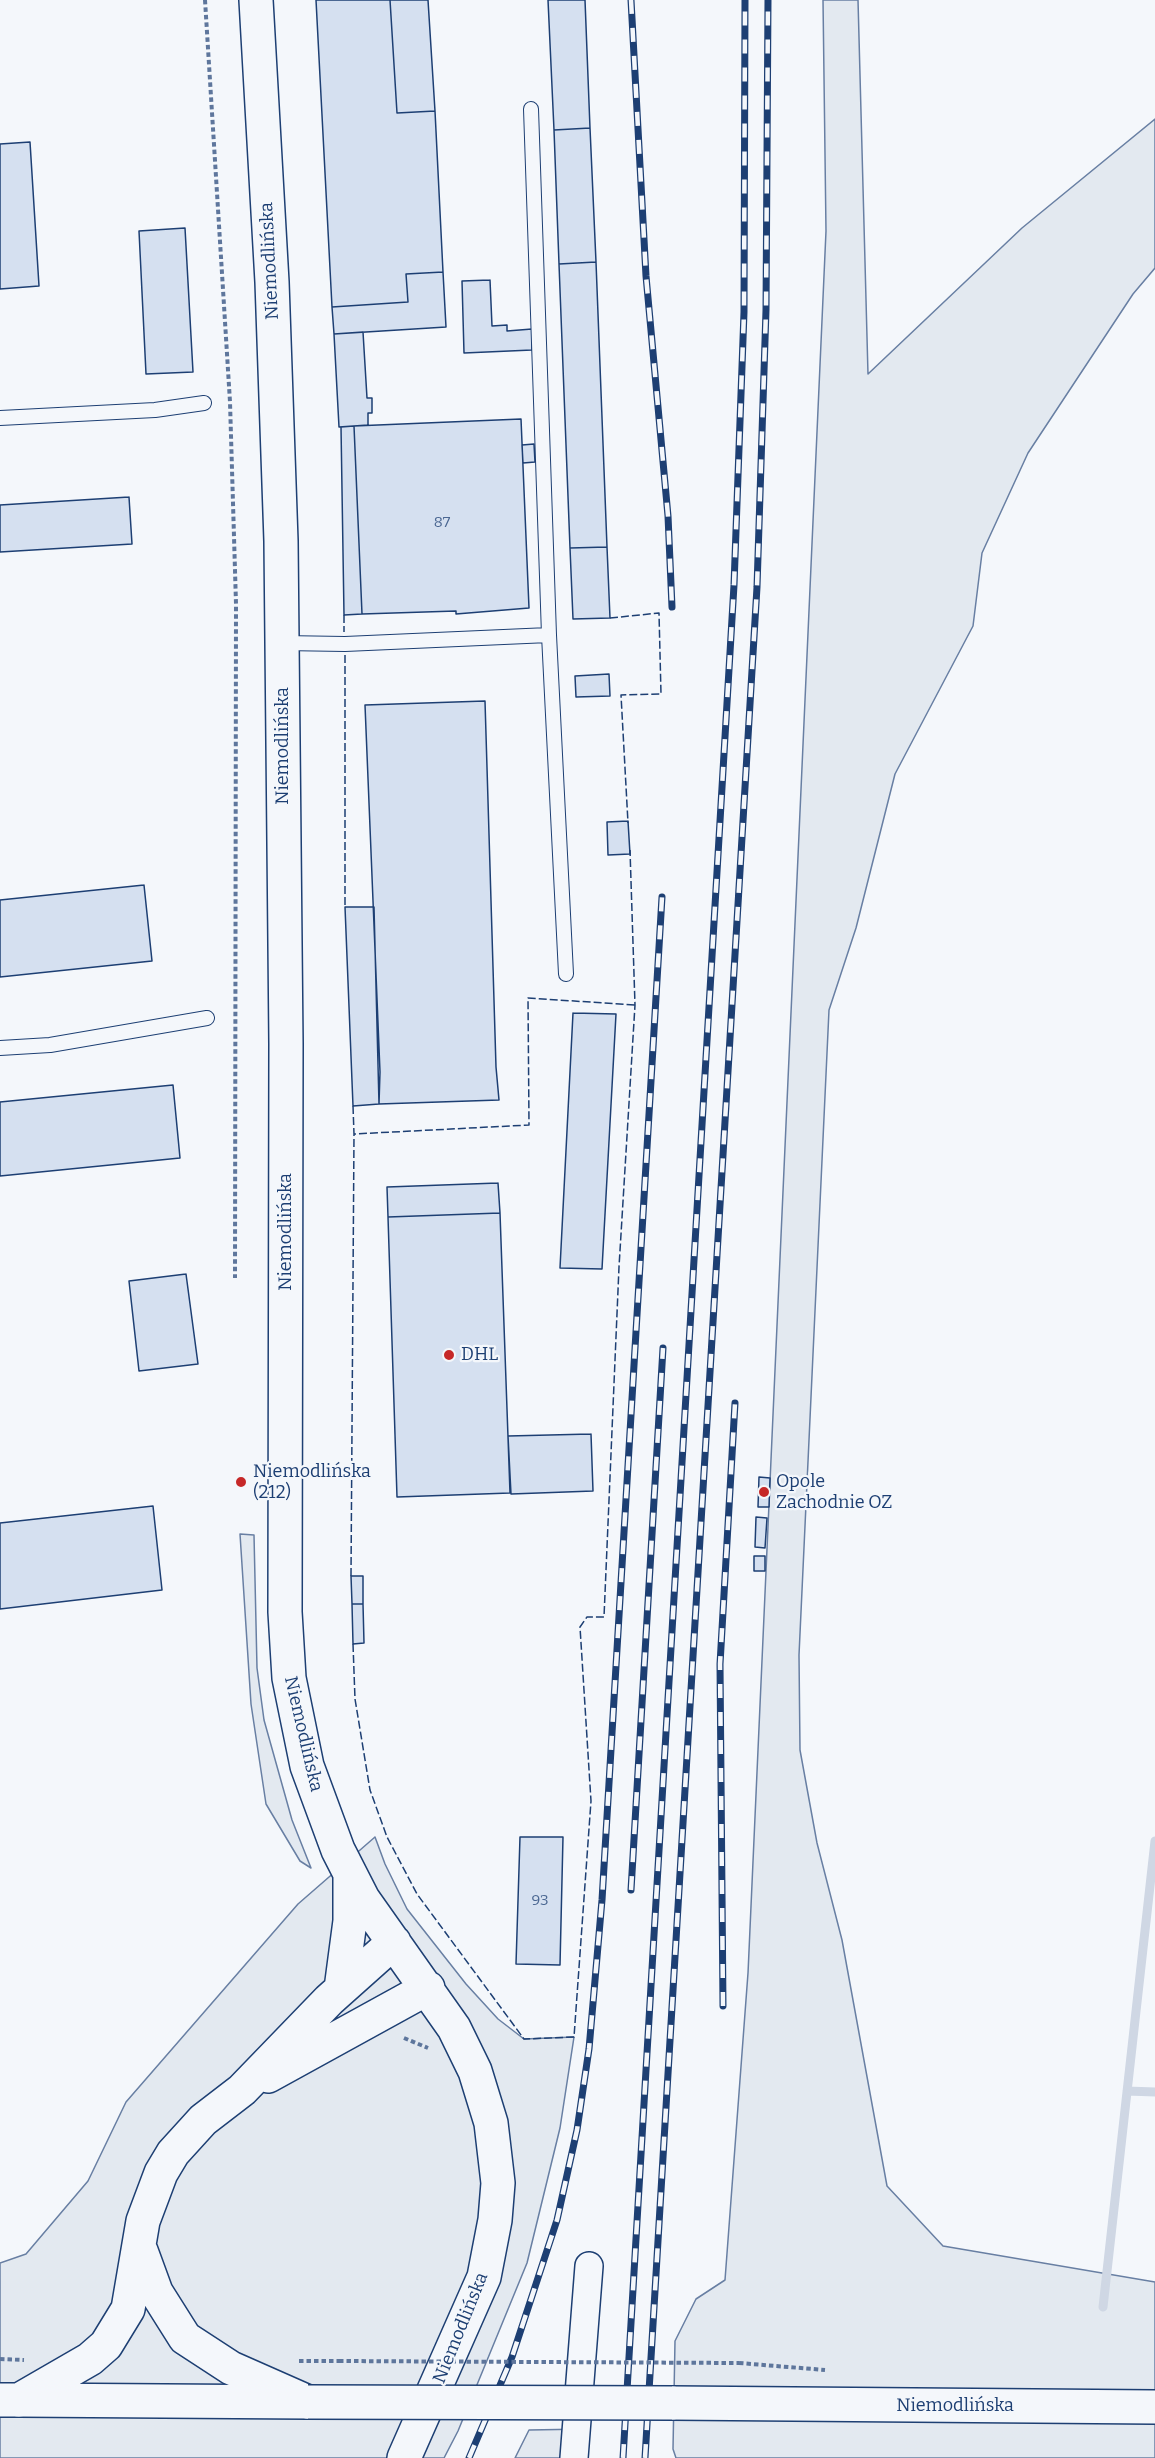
<!DOCTYPE html>
<meta charset="utf-8">
<style>
body{margin:0}
canvas{display:block;background:#f4f7fb}
</style>
<canvas width="1155" height="2458"></canvas>
<script>
const ctx = document.querySelector('canvas').getContext('2d');
ctx.lineJoin = 'round';
function fillPath(path, color) {
  ctx.fillStyle = color;
  ctx.fill(path, 'evenodd');
}
function shape(rows) {
  const path = new Path2D();
  for (const r of rows) {
    path.moveTo(r[0], r[1]);
    for (let i = 2; i < r.length; i += 2) path.lineTo(r[i], r[i + 1]);
  }
  return path;
}
function stroke(path, color, width, dash) {
  ctx.strokeStyle = color;
  ctx.lineWidth = width;
  ctx.lineCap = dash ? 'butt' : 'round';
  ctx.setLineDash(dash || []);
  ctx.stroke(path);
}
function drawText(font, color, halo, rows, align = 'center') {
  ctx.font = font + ' Bitter,serif';
  ctx.lineWidth = 4.5;
  ctx.setLineDash([]);
  ctx.textBaseline = 'middle';
  ctx.strokeStyle = halo;
  ctx.fillStyle = color;
  for (const [text, x, y, turn = 0] of rows) {
    ctx.save();
    ctx.translate(x, y);
    ctx.rotate((+turn || 0) * Math.PI / 180);
    ctx.textAlign = isNaN(turn) ? turn : align;
    if (halo) ctx.strokeText(text, 0, 0);
    ctx.fillText(text, 0, 0);
    ctx.restore();
  }
}
const green = shape([
 [823,0,858,0,868,374,1022,228,1155,119,1155,268,1133,294,1028,453,982,553,973,626,895,774,856,928,829,1010,799,1655,800,1750,817,1843,842,1940,887,2186,943,2246,1155,2282,1155,2458,676,2458,673,2449,675,2341,696,2299,725,2280,748,1973,826,231,823,0],
 [240,1534,254,1535,257,1668,264,1720,292,1820,311,1868,300,1861,266,1804,251,1704,240,1534],
 [375,1837,385,1864,407,1909,466,1984,498,2019,524,2039,574,2037,560,2128,527,2263,458,2431,444,2458,0,2458,0,2263,26,2254,88,2181,126,2102,298,1904,375,1837],
 [586,2429,583,2458,515,2458,529,2430,586,2429]
]);
fillPath(green, '#e3e9f0');
stroke(green, '#687fa3', 1.5);
stroke(shape([
 [1127,2091,1155,2092],
 [1103,2307,1155,1841]
]), '#cfd7e4', 9);
const building = shape([
 [316,0,390,0,397,113,435,111,443,272,406,274,408,302,332,307,316,0],
 [390,0,428,0,435,111,397,113,390,0],
 [548,0,585,0,590,128,554,130,548,0],
 [590,128,596,262,559,264,554,130,590,128],
 [30,142,39,286,0,289,0,144,30,142],
 [185,228,193,372,146,374,139,231,185,228],
 [596,262,607,547,570,548,559,264,596,262],
 [443,272,446,327,334,334,332,307,408,302,406,274,443,272],
 [490,280,492,326,507,325,507,331,532,329,532,350,464,353,462,281,490,280],
 [363,332,367,398,372,398,372,413,368,413,368,425,339,427,334,334,363,332],
 [521,419,529,608,456,614,456,611,362,614,354,426,521,419],
 [354,426,362,614,344,615,341,427,354,426],
 [534,444,535,462,523,463,522,445,534,444],
 [129,497,132,544,0,552,0,505,129,497],
 [607,547,610,618,573,619,570,548,607,547],
 [609,674,610,696,576,697,575,676,609,674],
 [485,701,496,1067,499,1100,379,1104,380,1072,365,705,485,701],
 [628,821,630,854,608,855,607,822,628,821],
 [144,885,152,961,0,977,0,900,144,885],
 [345,907,374,907,379,1104,353,1106,345,907],
 [573,1013,616,1014,602,1269,560,1268,573,1013],
 [173,1085,180,1158,0,1176,0,1102,173,1085],
 [498,1183,500,1213,388,1217,387,1187,498,1183],
 [500,1213,510,1493,397,1497,388,1217,500,1213],
 [186,1274,198,1364,139,1371,129,1281,186,1274],
 [591,1434,593,1491,511,1494,508,1436,591,1434],
 [759,1477,770,1478,769,1507,758,1507,759,1477],
 [153,1506,162,1590,0,1609,0,1523,153,1506],
 [756,1517,767,1518,765,1548,755,1547,756,1517],
 [754,1556,765,1556,765,1571,754,1571,754,1556],
 [351,1576,363,1576,363,1604,352,1604,351,1576],
 [352,1604,363,1604,364,1643,353,1644,352,1604],
 [520,1837,563,1837,560,1965,516,1964,520,1837]
]);
fillPath(building, '#d5e0f0');
stroke(building, '#1d3f73', 1.5);
const service = shape([
 [0,418,155,410,204,403],
 [549,635,566,974],
 [282,643,345,644,549,635,531,109],
 [0,1048,50,1045,207,1018]
]);
const minor = shape([
 [574,2458,589,2266]
]);
const secondary = shape([
 [19,2400,308,2402],
 [672,2403,1155,2407]
]);
const primary = shape([
 [256,0,272,282,281,541,286,1044,285,1612,289,1678,307,1766,338,1850,363,1899,454,2028,475,2071,491,2123,498,2183,495,2220,484,2277,404,2458],
 [341,1989,350,1921,350,1876],
 [268,2076,428,1988],
 [141,2251,156,2292,185,2338,231,2368,308,2402],
 [0,2400,19,2400,90,2359,106,2345,128,2309,143,2221,161,2173,173,2153,203,2120,242,2090,329,2000,394,1942]
]);
stroke(service, '#1d3f73', 16);
stroke(minor, '#1d3f73', 30);
stroke(secondary, '#1d3f73', 36);
stroke(primary, '#1d3f73', 36);
stroke(shape([
 [205,0,230,402,236,604,235,1278],
 [404,2038,428,2048],
 [0,2359,24,2360],
 [299,2361,339,2361],
 [739,2363,825,2370]
]), '#5e769c', 4, [4.5, 3]);
stroke(service, '#f4f7fb', 14);
stroke(minor, '#f4f7fb', 27);
stroke(secondary, '#f4f7fb', 33);
stroke(primary, '#f4f7fb', 33);
const rail = shape([
 [631,0,646,276,668,516,672,607],
 [631,1890,663,1348],
 [723,2006,720,1664,735,1403],
 [469,2458,512,2357,557,2220,577,2130,589,2049,602,1900,662,897],
 [623,2458,734,585,744,312,745,0],
 [645,2458,757,587,766,310,768,0]
]);
stroke(rail, '#1d3f73', 7);
stroke(rail, '#f4f7fb', 4.5, [14]);
const secondaryBridge = shape([
 [308,2402,672,2403]
]);
stroke(secondaryBridge, '#1d3f73', 36, []);
stroke(shape([
 [339,2361,739,2363]
]), '#5e769c', 4, [4.5, 3]);
stroke(secondaryBridge, '#f4f7fb', 33);
stroke(shape([
 [344,615,344,632],
 [610,618,659,613,661,694,621,695,628,823],
 [345,655,345,907],
 [353,1106,354,1134,529,1125,528,998,635,1005],
 [351,1576,354,1134],
 [353,1644,355,1699,370,1790,387,1837,417,1894,524,2039,574,2037,591,1801,580,1627,587,1617,604,1617,619,1267,635,1005,630,850]
]), '#1d3f73', 1.5, [8, 3]);
for (const [x, y, r, color] of [
 [449,1355,6,"#c62828"],
 [241,1482,6,"#c62828"],
 [764,1492,6,"#c62828"]
]) {
  const dot = new Path2D();
  dot.arc(x, y, r, 0, 2 * Math.PI);
  ctx.fillStyle = color;
  ctx.fill(dot);
  stroke(dot, '#f4f7fb', 2);
}
drawText('15px', '#4b6792', null, [
 ["87",442,523],
 ["93",540,1901]
]);
drawText('18px', '#1d3f73', '#f4f7fb', [
 ["Niemodlińska",270,261,-93],
 ["Niemodlińska",283,746,-90],
 ["Niemodlińska",286,1232,-90],
 ["Niemodlińska",303,1734,77],
 ["Niemodlińska",461,2328,-68],
 ["Niemodlińska",955,2406]
]);
drawText('18px', '#1d3f73', '#f4f7fb', [
 ["DHL",461,1355],
 ["Niemodlińska",253,1472],
 ["(212)",253,1493],
 ["Opole",776,1482],
 ["Zachodnie OZ",776,1503]
], 'left');
</script>
